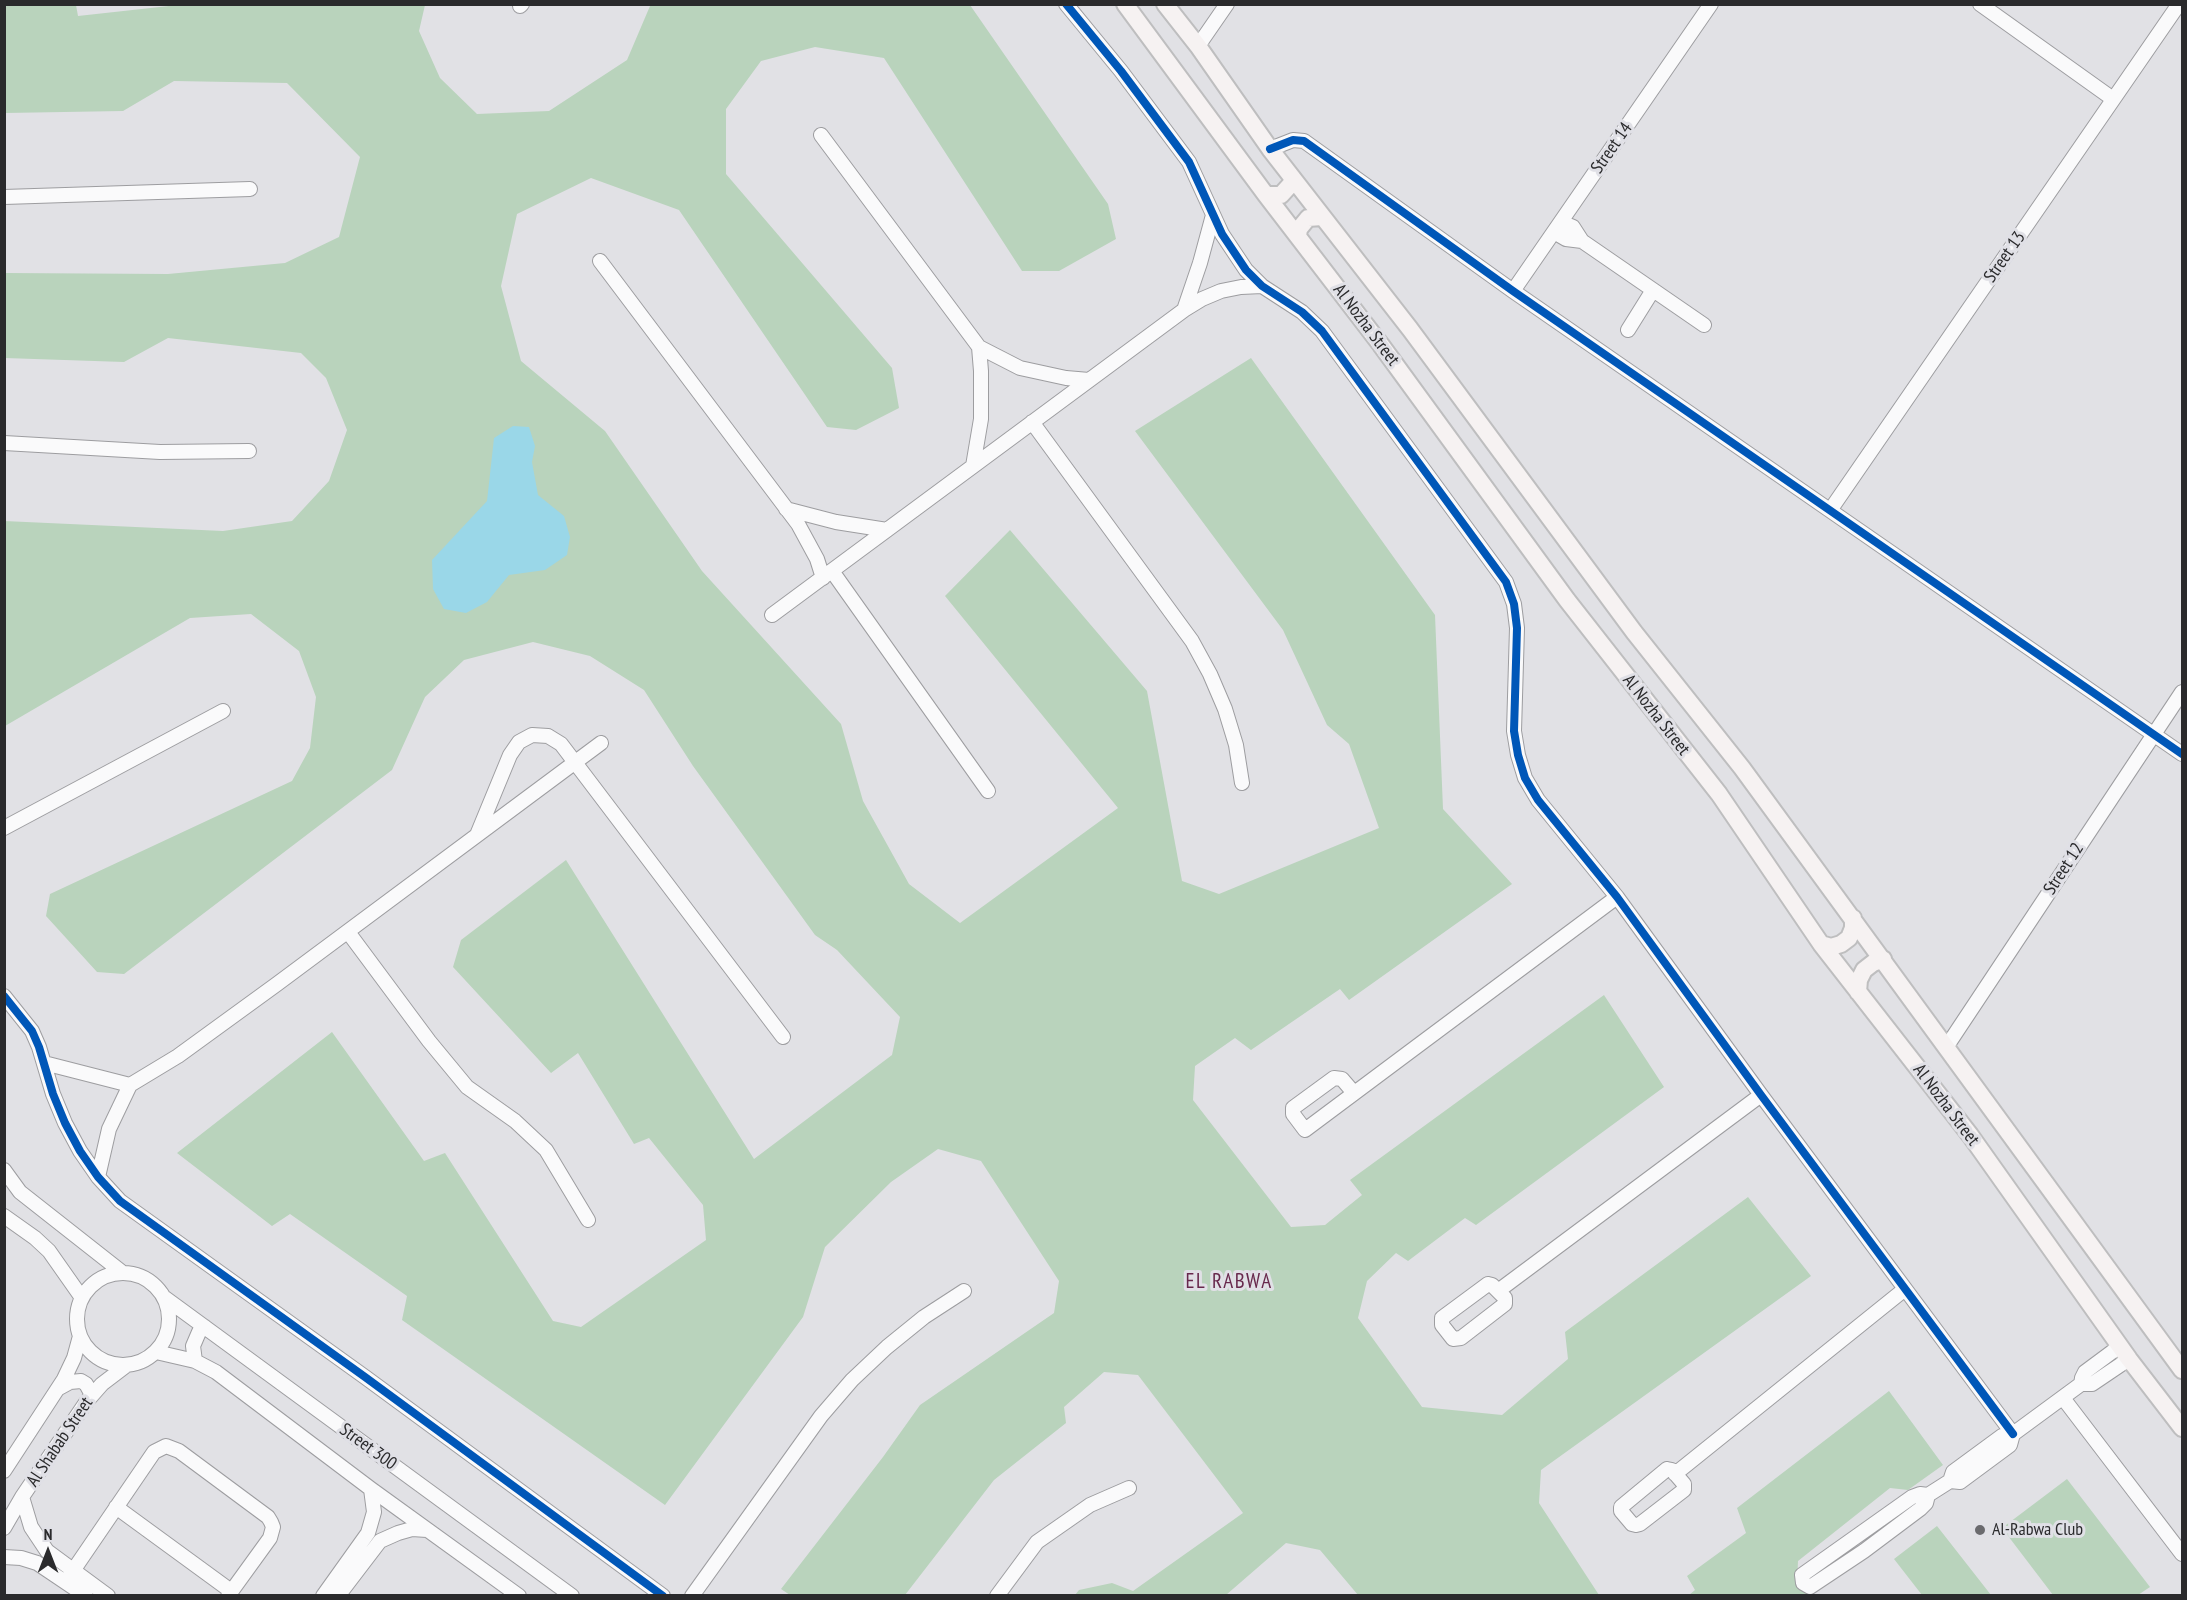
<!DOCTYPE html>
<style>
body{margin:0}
#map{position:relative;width:2187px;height:1600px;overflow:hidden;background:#e1e1e5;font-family:"PT Sans Narrow",sans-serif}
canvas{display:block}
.frame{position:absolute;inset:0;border:6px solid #2a2a2c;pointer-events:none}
.north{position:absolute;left:18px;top:1522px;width:60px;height:60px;-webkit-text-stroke:4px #e0e0e6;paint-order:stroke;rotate:0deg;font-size:16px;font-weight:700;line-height:24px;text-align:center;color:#2a2a2c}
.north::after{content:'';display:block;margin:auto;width:21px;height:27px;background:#2a2a2c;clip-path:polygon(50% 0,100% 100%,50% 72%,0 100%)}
</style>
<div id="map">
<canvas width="2187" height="1600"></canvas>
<div class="frame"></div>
<div class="north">N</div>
</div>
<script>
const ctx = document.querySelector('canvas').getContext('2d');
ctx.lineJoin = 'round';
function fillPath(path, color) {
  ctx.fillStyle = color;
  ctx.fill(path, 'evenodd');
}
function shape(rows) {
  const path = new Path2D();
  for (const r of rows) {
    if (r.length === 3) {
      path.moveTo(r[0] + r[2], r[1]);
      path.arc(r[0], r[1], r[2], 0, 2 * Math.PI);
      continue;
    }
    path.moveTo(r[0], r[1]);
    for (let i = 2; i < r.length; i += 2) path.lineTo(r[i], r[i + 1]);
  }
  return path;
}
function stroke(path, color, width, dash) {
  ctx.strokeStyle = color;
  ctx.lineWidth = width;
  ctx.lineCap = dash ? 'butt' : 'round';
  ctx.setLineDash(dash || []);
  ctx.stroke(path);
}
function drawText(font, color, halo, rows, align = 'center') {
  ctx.font = font + ' "PT Sans Narrow",sans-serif';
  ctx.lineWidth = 6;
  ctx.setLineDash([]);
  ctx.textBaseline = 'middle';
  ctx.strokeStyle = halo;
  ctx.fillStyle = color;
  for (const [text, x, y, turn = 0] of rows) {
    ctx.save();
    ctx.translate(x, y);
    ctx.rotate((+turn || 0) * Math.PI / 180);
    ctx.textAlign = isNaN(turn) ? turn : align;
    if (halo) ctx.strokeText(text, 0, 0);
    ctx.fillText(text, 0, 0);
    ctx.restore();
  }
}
fillPath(shape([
 [187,4,425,5,419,31,440,78,477,114,549,111,627,60,650,6,653,5,970,5,1108,204,1116,239,1059,271,1022,271,884,58,815,47,761,61,726,109,726,174,892,368,899,408,856,430,827,427,679,210,591,178,517,214,501,286,521,361,605,431,702,571,841,724,863,801,909,884,960,923,1118,808,945,596,1010,530,1147,691,1182,881,1219,894,1379,828,1349,744,1327,725,1283,630,1135,431,1251,358,1435,615,1443,809,1512,884,1349,1000,1340,989,1251,1050,1235,1038,1195,1066,1193,1100,1291,1227,1325,1225,1362,1195,1350,1180,1604,995,1664,1087,1476,1225,1465,1218,1408,1261,1396,1253,1367,1281,1358,1318,1422,1407,1502,1415,1568,1359,1565,1332,1748,1197,1811,1276,1541,1470,1539,1503,1599,1595,1358,1595,1320,1550,1286,1543,1226,1595,1075,1595,1079,1590,1112,1583,1133,1591,1243,1513,1138,1375,1104,1372,1064,1407,1066,1423,994,1480,905,1595,790,1595,781,1589,883,1457,920,1405,1054,1313,1059,1281,981,1161,938,1149,891,1182,825,1247,803,1317,665,1505,402,1320,407,1296,290,1214,272,1226,177,1153,332,1032,424,1161,445,1153,553,1321,581,1327,706,1240,703,1205,649,1138,634,1144,578,1053,551,1073,453,967,461,940,566,860,754,1159,892,1055,900,1017,837,950,815,935,693,766,644,690,590,656,533,642,464,660,425,697,392,770,124,974,97,972,46,916,50,894,292,781,310,748,316,697,299,651,251,614,190,618,5,726,4,521,223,531,292,521,329,481,347,430,326,378,301,353,168,338,124,362,5,358,5,273,168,274,285,263,339,237,360,157,287,83,174,81,123,111,5,113,5,5,76,5,78,16],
 [1889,1391,1943,1465,1908,1490,1890,1488,1798,1561,1797,1582,1807,1595,1689,1595,1695,1590,1687,1576,1746,1533,1737,1508],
 [2067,1479,2150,1587,2138,1595,2053,1595,2002,1528],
 [1937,1526,1991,1595,1922,1595,1894,1559]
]), '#b9d3bc');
fillPath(shape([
 [513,426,529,427,535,446,532,462,538,495,564,516,570,537,567,555,545,570,509,575,487,602,466,613,444,609,433,589,432,560,487,501,494,438]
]), '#9ad7e8');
const minor = shape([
 [1066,4,1121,71,1189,162,1222,234,1246,270,1262,286,1302,312,1322,331,1506,582,1514,604,1517,628,1514,731,1518,755,1525,778,1538,800,1617,897,1761,1095,2013,1434],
 [1980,4,2113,99],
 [520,6,522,4],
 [1198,46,1227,4],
 [821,135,979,347,1020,368,1066,378,1089,380],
 [1270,149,1293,140,1304,141,1513,291,2182,754],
 [4,197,250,189],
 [1561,222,1573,227,1582,241,1704,325],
 [1554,232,1566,239,1582,241],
 [600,261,798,524,817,559,823,578],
 [1513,291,1711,4],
 [1184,310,1200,263,1213,215],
 [1628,330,1653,290],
 [1032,422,1192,641,1210,674,1225,709,1236,745,1242,783],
 [4,443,160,452,249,451],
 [973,466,981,419,981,371,979,347],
 [786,509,836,522,887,530],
 [1831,509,2179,4],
 [832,571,988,791],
 [772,615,1184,310,1202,299,1221,291,1241,287,1262,286],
 [4,828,223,711],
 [477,835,510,755,519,742,532,735,548,736,561,744,783,1037],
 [348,932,429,1041,467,1087,515,1121,546,1150,588,1220],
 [4,996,32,1031,39,1047,53,1094,65,1123,80,1151,98,1177,120,1201,365,1377,663,1596],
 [1947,1046,2182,692],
 [44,1063,130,1085],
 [1354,1093,1342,1079,1334,1078,1293,1108,1293,1114,1305,1130,1400,1059,1617,897],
 [4,1170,20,1192,123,1273],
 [98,1177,109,1129,130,1085,178,1056,277,984,601,743],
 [4,1216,35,1238,49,1251,82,1298],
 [123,1319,46],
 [1488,1284,1492,1285,1505,1298,1505,1304,1461,1338,1453,1339,1442,1325,1442,1318,1488,1284],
 [1498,1291,1761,1095],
 [165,1298,572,1596],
 [156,1352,195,1361,216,1372,371,1489,519,1596],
 [195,1361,193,1346,199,1332,205,1327],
 [2081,1384,2082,1378,2085,1372,2120,1346],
 [59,1388,70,1382,81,1381,86,1384,92,1395],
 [2063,1398,2182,1554],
 [1667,1469,1672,1470,1684,1484,1684,1490,1640,1524,1636,1525,1632,1524,1621,1511,1621,1507,1667,1469],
 [4,1471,64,1379,74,1358,80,1336],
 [1675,1474,1905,1289],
 [1950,1481,1960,1482,2010,1445,2013,1434],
 [1928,1495,1926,1503,1920,1509,1864,1551,1810,1587,1803,1583,1802,1575,1912,1497,1920,1494,1928,1495,1950,1481,1953,1472,2002,1436,2013,1434,2081,1384,2092,1384,2129,1359],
 [22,1497,31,1527,47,1551,108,1596],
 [116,1507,231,1591],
 [4,1528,22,1497,87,1401,102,1384,127,1365],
 [4,1557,21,1558,37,1563,86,1596],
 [66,1581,154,1452,166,1446,179,1451,268,1517,271,1522,273,1527,270,1538,228,1596],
 [323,1596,368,1533,374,1512,371,1489],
 [338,1596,380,1541,398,1533,412,1529,427,1530],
 [692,1596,821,1416,852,1380,887,1347,924,1317,964,1291],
 [997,1596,1037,1542,1090,1505,1129,1488]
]);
const major = shape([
 [1125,4,1266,195,1381,345,1567,600,1719,794,1821,944,1970,1135,2129,1359,2182,1428],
 [1165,4,1198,46,1270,149,1410,329,1634,632,1742,768,2182,1370],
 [1266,195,1281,195,1291,184,1292,177],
 [1298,236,1299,229,1308,218,1322,217],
 [1821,944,1831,947,1841,944,1849,938,1853,928,1853,918],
 [1858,992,1859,980,1864,970,1873,963,1883,959]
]);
stroke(minor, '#9d9da0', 16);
stroke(major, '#bebebf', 20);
stroke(minor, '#fafafb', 14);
stroke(major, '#f6f2f2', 16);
stroke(shape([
 [1066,4,1121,71,1189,162,1222,234,1246,270,1262,286,1302,312,1322,331,1506,582,1514,604,1517,628,1514,731,1518,755,1525,778,1538,800,1617,897,1761,1095,2013,1434],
 [1270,149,1293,140,1304,141,1513,291,2182,754],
 [4,996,32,1031,39,1047,53,1094,65,1123,80,1151,98,1177,120,1201,365,1377,663,1596]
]), '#0057b8', 8);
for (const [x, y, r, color] of [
 [1980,1530,6,"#6a6a6d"]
]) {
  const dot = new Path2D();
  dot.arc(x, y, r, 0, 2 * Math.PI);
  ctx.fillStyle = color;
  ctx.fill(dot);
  stroke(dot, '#e0e0e6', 2);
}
drawText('18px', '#2a2a2c', '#e0e0e6', [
 ["Street 14",1612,148,-55],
 ["Street 13",2005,257,-55],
 ["Al Nozha Street",1366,325,53],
 ["Al Nozha Street",1656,715,52],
 ["Street 12",2064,869,-57],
 ["Al Nozha Street",1946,1105,53],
 ["Al Shabab Street",60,1442,-56],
 ["Street 300",368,1447,36]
]);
drawText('18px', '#2a2a2c', '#e0e0e6', [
 ["Al-Rabwa Club",1992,1530]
], 'left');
ctx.letterSpacing = '1.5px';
drawText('21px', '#67284c', '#e0e0e6', [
 ["EL RABWA",1229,1282]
]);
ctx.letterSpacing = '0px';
</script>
